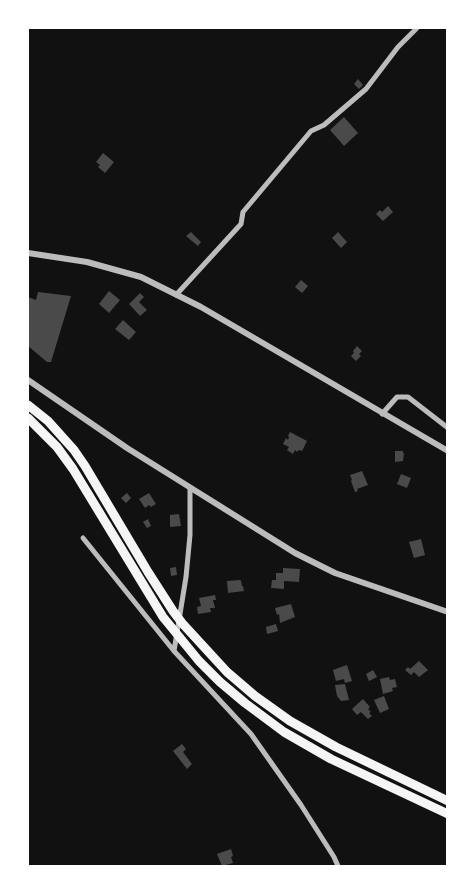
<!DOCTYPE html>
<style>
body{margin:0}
#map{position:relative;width:475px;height:894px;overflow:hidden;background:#111;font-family:Roboto,sans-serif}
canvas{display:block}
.frame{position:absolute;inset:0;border:29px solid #fff;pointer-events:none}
</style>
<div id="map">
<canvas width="475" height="894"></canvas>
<div class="frame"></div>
</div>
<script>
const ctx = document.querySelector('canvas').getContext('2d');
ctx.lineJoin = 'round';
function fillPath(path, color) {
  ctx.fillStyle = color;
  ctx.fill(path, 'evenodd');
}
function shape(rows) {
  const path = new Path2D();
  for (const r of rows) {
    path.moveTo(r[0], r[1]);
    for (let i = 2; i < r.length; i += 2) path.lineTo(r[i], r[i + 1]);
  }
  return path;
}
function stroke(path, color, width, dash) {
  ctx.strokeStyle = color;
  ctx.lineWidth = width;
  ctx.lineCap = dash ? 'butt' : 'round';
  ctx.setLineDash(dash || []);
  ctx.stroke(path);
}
fillPath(shape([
 [358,79,363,85,359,89,354,84],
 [344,117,358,133,344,146,330,130],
 [103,153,114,162,105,173,98,167,100,165,96,162],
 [388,206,393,212,383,221,376,214,380,210,382,212],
 [191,232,201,242,198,246,186,236],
 [338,232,347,242,341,248,332,238],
 [301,280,308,286,302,293,295,287],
 [109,291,120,300,109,313,99,304],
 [38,292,71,296,51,362,47,362,28,346,28,297,36,300],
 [140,293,144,297,139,302,147,310,140,316,129,304],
 [123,320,136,332,129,340,115,329],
 [357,346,362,351,359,354,361,356,356,361,351,356,354,353,353,351],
 [290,432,307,441,302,451,299,450,297,452,295,450,293,454,287,450,289,447,283,444,286,438,288,440,289,437,288,436],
 [395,451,403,451,403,453,404,453,403,461,395,462],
 [362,471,368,485,357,489,358,491,355,492,351,481,352,480,350,475],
 [401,474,411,478,407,488,397,484],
 [127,493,131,498,126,503,121,498],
 [149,493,156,504,151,507,149,505,145,508,139,499],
 [179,514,181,526,170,527,170,515],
 [148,519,151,526,147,528,143,522],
 [421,539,425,555,414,558,409,542],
 [176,567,177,575,171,576,170,568],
 [283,568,300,569,299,582,284,581,284,589,271,588,272,580,276,580,276,573,283,573],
 [240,580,241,581,242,586,243,586,244,591,228,593,227,581],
 [215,595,216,600,213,600,215,608,210,608,211,612,198,614,197,607,201,606,199,598],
 [291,604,295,617,280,623,279,614,277,615,275,608],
 [276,624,278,631,267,634,266,627],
 [419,661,428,670,419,677,414,672,411,675,405,670,408,667,410,669],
 [347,665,352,681,345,683,344,679,336,681,333,670],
 [373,670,377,677,369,681,366,674],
 [389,677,390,680,395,679,397,687,392,688,393,691,383,694,380,679],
 [345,684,349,700,341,701,337,696,335,685],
 [384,696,389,709,380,713,374,700],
 [363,699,370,707,368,709,371,712,369,713,372,716,368,719,361,712,357,715,352,709],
 [182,744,186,749,183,752,192,764,187,769,173,751],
 [231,849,233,856,231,857,233,863,222,866,217,854]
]), '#4a4a4a');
stroke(shape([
 [176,295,241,224,243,212,311,131,324,125,366,89,398,47,417,28],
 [382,414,397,397,408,397,448,428],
 [83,538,174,651,251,734,301,805,334,857,338,866],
 [174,651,186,577,190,535,190,488]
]), '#bcbcbc', 5);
stroke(shape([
 [28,253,87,262,141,277,201,307,448,451],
 [28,380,127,448,295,553,335,573,448,612]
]), '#bcbcbc', 6);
stroke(shape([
 [28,405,48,421,74,450,85,466,148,572,173,611,182,623,227,672,255,696,290,721,336,747,448,801],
 [28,418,57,447,73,469,163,617,199,661,220,682,245,703,284,732,331,759,448,814]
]), '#f5f5f5', 9);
</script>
